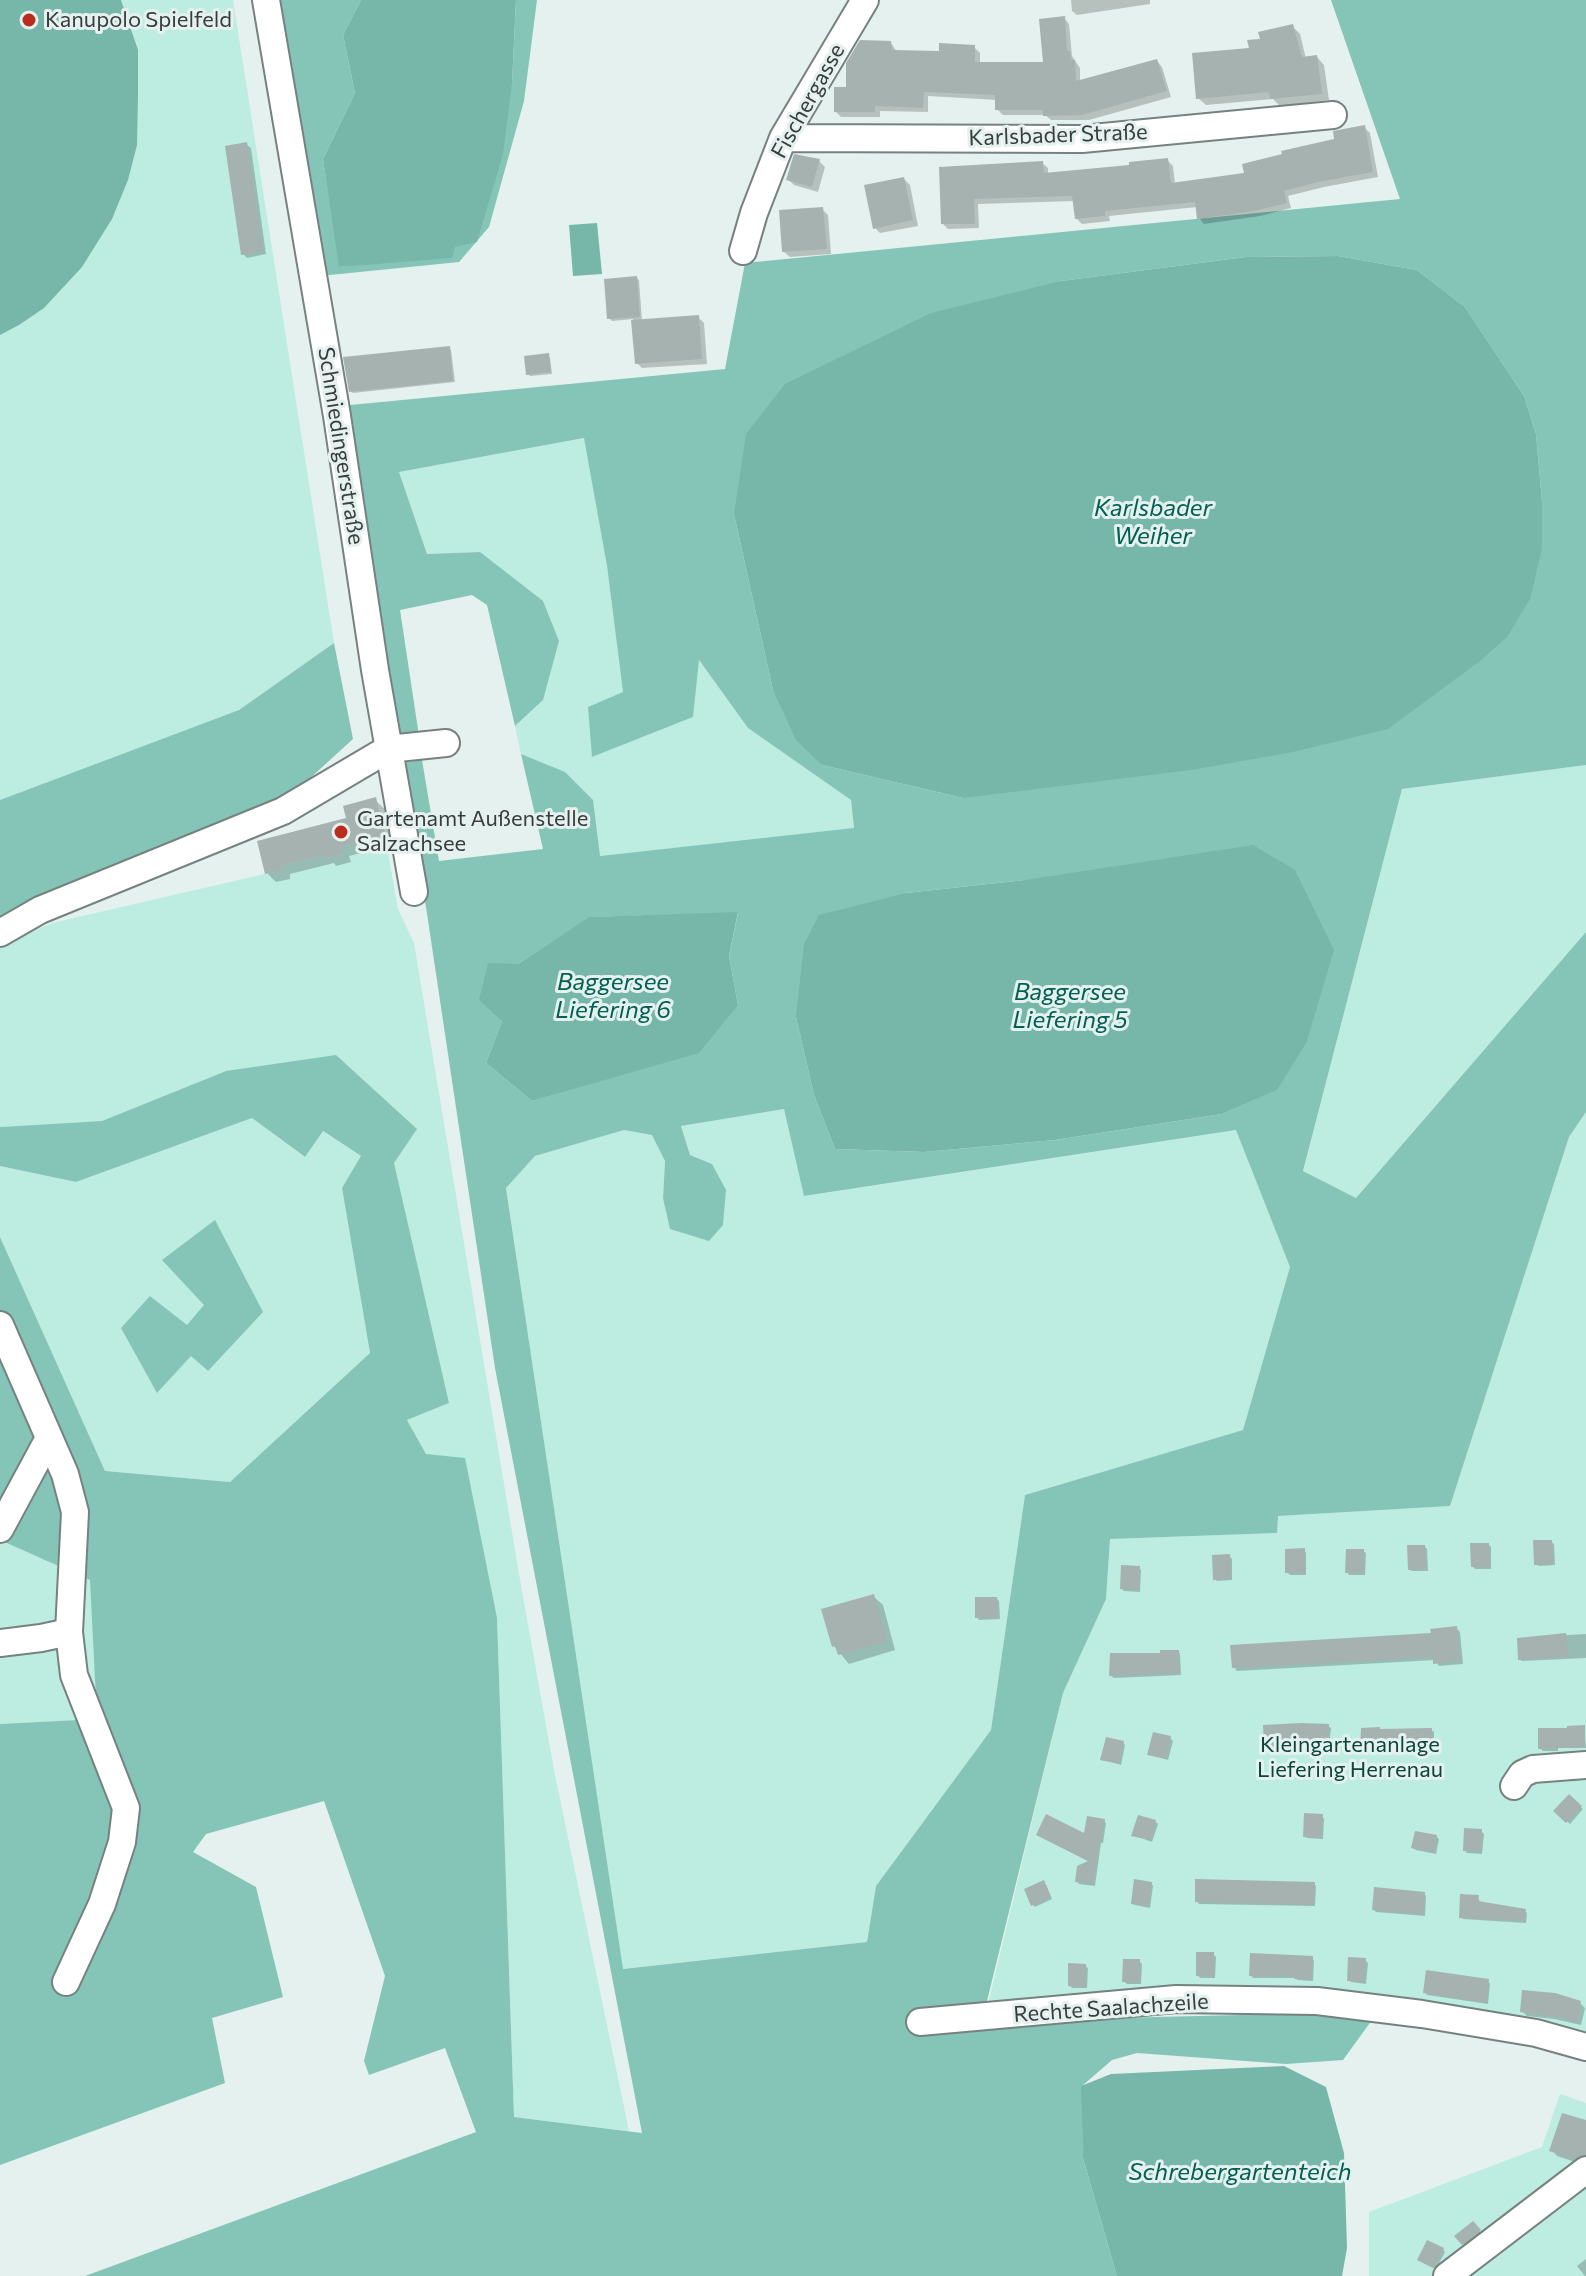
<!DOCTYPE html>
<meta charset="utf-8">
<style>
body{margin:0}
canvas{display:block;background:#e4f1ee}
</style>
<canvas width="1586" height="2276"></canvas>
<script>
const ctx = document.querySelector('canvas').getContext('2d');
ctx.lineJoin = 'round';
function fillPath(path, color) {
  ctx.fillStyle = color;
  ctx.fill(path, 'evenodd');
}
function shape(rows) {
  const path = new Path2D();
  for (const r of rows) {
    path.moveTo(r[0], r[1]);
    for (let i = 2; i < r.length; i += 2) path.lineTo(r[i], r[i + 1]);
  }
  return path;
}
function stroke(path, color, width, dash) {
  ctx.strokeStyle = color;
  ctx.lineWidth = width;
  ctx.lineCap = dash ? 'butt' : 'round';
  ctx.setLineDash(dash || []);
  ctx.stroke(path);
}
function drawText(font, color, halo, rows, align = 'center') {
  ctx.font = font + ' Commissioner,sans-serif';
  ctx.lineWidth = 6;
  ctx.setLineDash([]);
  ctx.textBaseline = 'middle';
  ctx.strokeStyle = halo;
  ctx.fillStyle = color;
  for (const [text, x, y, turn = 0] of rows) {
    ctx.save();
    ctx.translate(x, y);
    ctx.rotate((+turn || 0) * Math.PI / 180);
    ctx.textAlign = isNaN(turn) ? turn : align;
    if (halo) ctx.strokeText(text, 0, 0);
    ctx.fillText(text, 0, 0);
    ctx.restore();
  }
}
fillPath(shape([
 [0,0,233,0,334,643,239,710,0,800],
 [585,438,607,566,623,692,592,757,693,717,698,659,748,728,851,800,854,829,599,856,565,772,521,754,515,726,543,700,480,552,427,554,399,472],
 [1586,765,1586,932,1356,1198,1303,1171,1402,789],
 [385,836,398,909,414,943,519,1574,554,1770,629,2131,514,2117,497,1618,426,1454,407,1420,449,1403,393,1162,226,1071,102,1121,0,1127,0,945,52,923,282,870,281,865,325,855,326,858,342,853,341,847],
 [784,1109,805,1196,1237,1130,1290,1267,1243,1430,1025,1495,991,1730,876,1886,867,1942,622,1969,506,1187,535,1156,624,1130,653,1135,665,1161,663,1198,712,1164,690,1155,681,1126],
 [1586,1112,1586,2038,1332,1993,987,2008,1063,1693,1106,1599,1110,1539,1277,1533,1277,1516,1450,1506,1569,1137],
 [252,1118,304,1157,322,1131,362,1157,342,1189,370,1353,230,1482,105,1471,0,1237,0,1166,76,1182],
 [150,1296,187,1326,204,1306,207,1371,191,1355,158,1392],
 [0,1540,91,1580,97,1719,0,1724],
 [1560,2094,1586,2103,1586,2276,1369,2276,1369,2212,1542,2147]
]), '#bdece1');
fillPath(shape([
 [274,0,361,0,343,35,355,93,323,159,340,267,454,247,512,84,516,0,537,0,524,101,489,227,459,262,320,276],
 [1331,0,1586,0,1586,765,1402,789,1303,1171,1356,1198,1586,932,1586,1112,1569,1137,1450,1506,1278,1516,1277,1533,1110,1539,1106,1599,1063,1693,982,2021,1328,2013,1372,2020,1343,2060,1286,2064,1137,2053,1112,2060,1082,2086,1083,2158,1117,2276,85,2276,476,2132,445,2048,369,2075,364,2061,385,1976,324,1801,206,1834,193,1852,256,1887,283,1997,212,2018,225,2083,0,2165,0,1724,97,1719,90,1580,0,1540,0,1237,105,1471,230,1482,370,1353,342,1188,361,1156,323,1131,305,1157,252,1118,76,1182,0,1166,0,1127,102,1121,226,1071,336,1055,417,1129,394,1163,449,1403,407,1420,426,1454,465,1458,497,1618,514,2117,642,2133,495,1368,426,907,401,763,422,760,439,861,543,849,521,754,565,772,593,800,600,856,854,828,851,800,748,728,699,660,693,717,592,757,588,707,623,692,607,566,584,438,399,472,427,554,480,552,543,601,559,641,543,700,515,726,487,605,472,595,400,610,419,736,396,740,340,406,725,369,745,263,1400,199],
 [1338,256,1417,270,1465,307,1524,396,1536,434,1542,501,1542,549,963,798,822,765,773,690,734,514,1061,281,1246,257],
 [1025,880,1306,1044,1276,1090,1222,1114,1055,1140,924,1152,835,1149,814,1095,796,1017,906,893],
 [738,913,729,956,738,1005,602,1080,532,1101,486,1063,502,1021,488,964,518,964,590,917],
 [784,1109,804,1196,1236,1130,1290,1267,1243,1430,1025,1495,991,1730,876,1886,867,1942,623,1969,506,1188,535,1156,624,1130,652,1135,665,1161,663,1198,670,1229,709,1241,723,1225,726,1190,712,1164,690,1155,681,1126],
 [334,643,353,739,285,801,0,921,0,800,239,710],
 [215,1220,263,1312,208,1371,191,1356,157,1393,121,1328,150,1296,187,1325,204,1305,162,1260]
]), '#85c5b8');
fillPath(shape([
 [0,0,121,0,138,50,138,95,137,145,128,180,112,219,82,267,44,308,19,325,0,335],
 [361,0,516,0,512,84,503,154,477,242,455,247,452,258,339,267,323,159,355,93,343,35],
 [597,223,602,274,573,276,569,225],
 [1338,256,1417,270,1465,307,1524,396,1536,434,1542,501,1542,549,1530,599,1507,637,1480,661,1388,729,1293,752,1191,770,963,798,822,765,796,740,773,690,734,514,746,434,785,384,931,313,1061,281,1246,257],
 [1253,845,1295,870,1334,950,1306,1044,1277,1090,1222,1114,1055,1140,924,1152,835,1149,814,1095,796,1017,804,944,819,915,906,893,1025,880],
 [738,912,729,956,738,1005,699,1053,532,1101,486,1063,502,1021,479,1000,488,963,518,964,589,917],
 [1284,2066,1326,2087,1344,2153,1347,2248,1342,2276,1117,2276,1083,2158,1081,2086,1111,2074]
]), '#77b7aa');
fillPath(shape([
 [1071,0,1150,0,1150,4,1077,15,1072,11],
 [1064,18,1069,24,1072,56,1080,68,1080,82,1157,61,1162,67,1171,97,1089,120,1051,120,1045,115,1003,115,997,109,997,100,928,96,928,112,880,111,880,117,841,117,836,112,848,89,891,43,897,52,940,53,974,47,980,53,980,64,1045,64],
 [1292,26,1300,34,1306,59,1317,57,1324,65,1329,100,1280,106,1273,99,1206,105,1198,98,1262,40],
 [1364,127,1370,133,1378,177,1324,187,1288,196,1291,208,1260,216,1204,224,1199,218,1197,207,1109,216,1110,221,1082,224,1076,218,1075,201,978,204,979,228,948,229,943,224,941,168,1042,163,1048,168,1048,174,1132,167,1167,160,1173,166,1175,184,1247,174,1336,140],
 [247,145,251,148,266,254,247,258,243,254],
 [819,161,825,167,818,192,794,185,788,179],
 [904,179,910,185,918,226,880,233,875,228],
 [822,209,828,215,831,254,790,257,784,252],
 [637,278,639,280,642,321,698,317,704,323,707,364,642,368,637,363,633,319,612,321,609,318],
 [449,348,451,350,455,382,353,393,351,391],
 [548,355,550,358,552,374,530,376,528,374],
 [375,800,385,809,393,845,349,856,351,862,336,866,334,863,290,874,290,879,276,882,267,873],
 [1551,1542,1554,1544,1555,1565,1539,1566,1536,1564],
 [1489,1545,1491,1547,1491,1569,1475,1569,1473,1567],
 [1425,1547,1427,1549,1428,1571,1412,1571,1409,1569],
 [1304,1550,1306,1553,1306,1575,1290,1575,1287,1572],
 [1363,1551,1366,1553,1365,1575,1349,1575,1347,1572],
 [1229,1556,1232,1559,1232,1580,1217,1581,1215,1579],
 [1139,1568,1141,1570,1140,1592,1124,1591,1122,1589],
 [873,1596,883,1605,895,1650,849,1664,834,1646],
 [997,1599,999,1601,1000,1619,979,1620,977,1617],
 [1456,1628,1460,1632,1463,1664,1439,1666,1435,1660,1237,1671,1234,1667,1433,1635],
 [1586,1634,1586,1658,1522,1661,1519,1659,1550,1636],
 [1178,1652,1180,1654,1181,1675,1114,1678,1111,1676,1162,1655],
 [1328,1726,1331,1728,1329,1747,1268,1750,1266,1748],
 [1584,1727,1586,1748,1558,1748,1558,1751,1543,1751,1540,1748],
 [1431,1730,1434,1732,1434,1752,1367,1754,1362,1747],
 [1170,1738,1173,1741,1168,1760,1150,1754],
 [1123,1743,1125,1745,1121,1765,1103,1759],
 [1569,1797,1583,1809,1570,1824,1556,1811],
 [1322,1816,1324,1819,1323,1839,1307,1838,1305,1836],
 [1104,1821,1106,1823,1103,1843,1101,1843,1095,1886,1079,1884,1077,1881,1090,1862,1038,1835,1086,1836],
 [1155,1821,1158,1824,1152,1842,1133,1835],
 [1481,1831,1484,1834,1482,1854,1467,1853,1465,1850],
 [1436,1836,1439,1839,1436,1854,1416,1850,1413,1848],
 [1151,1883,1153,1886,1150,1908,1135,1905,1133,1903],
 [1314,1884,1316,1886,1315,1906,1199,1904,1197,1901],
 [1046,1885,1052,1899,1035,1907,1033,1905],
 [1424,1894,1426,1896,1425,1916,1376,1912,1374,1910],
 [1478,1897,1480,1903,1525,1911,1527,1913,1526,1923,1463,1919,1461,1917],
 [1213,1954,1216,1957,1215,1978,1200,1978,1198,1975],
 [1312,1958,1314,1961,1313,1981,1298,1980,1296,1978,1253,1978,1251,1975],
 [1365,1960,1368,1963,1366,1984,1351,1982,1349,1980],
 [1139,1961,1142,1964,1141,1984,1127,1984,1124,1981],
 [1085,1966,1088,1968,1087,1988,1072,1988,1070,1986],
 [1488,1981,1490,1984,1488,2004,1427,1995,1425,1992],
 [1580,2003,1585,2008,1581,2025,1554,2019,1527,2016,1522,2011],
 [1586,2122,1586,2161,1581,2164,1557,2156,1552,2150],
 [1473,2224,1481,2233,1465,2246,1457,2236],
 [1443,2249,1445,2252,1436,2269,1422,2262],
 [1586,2259,1586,2276,1585,2276,1577,2266]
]), '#0003');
fillPath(shape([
 [1065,16,1067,51,1070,51,1071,60,1075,60,1076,81,1157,59,1167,91,1082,115,1043,116,1043,110,995,110,995,95,924,92,923,108,875,106,875,112,834,112,834,87,846,87,846,63,860,40,891,41,892,50,939,51,939,43,975,45,975,62,1043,62,1039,19],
 [1293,24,1302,57,1317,55,1322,94,1270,99,1269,92,1196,99,1192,53,1249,48,1247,40,1260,39,1258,32],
 [1365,125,1373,172,1318,182,1284,191,1287,203,1254,211,1197,219,1195,202,1105,211,1105,216,1075,219,1072,196,974,199,975,224,941,224,939,167,1043,161,1044,173,1129,165,1129,162,1168,158,1171,183,1244,173,1242,164,1282,154,1281,151,1334,139,1333,131],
 [247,142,263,251,241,255,225,146],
 [794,154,820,159,812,187,786,180],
 [904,177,913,220,873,229,864,185],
 [823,207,827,249,782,252,779,210],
 [637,276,640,317,607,319,604,279],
 [699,315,702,359,635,364,631,320],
 [450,346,453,381,349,392,343,357],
 [549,353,551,372,526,375,524,356],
 [376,797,385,836,341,847,343,853,325,858,325,855,281,865,282,870,265,874,257,841,346,818,343,806],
 [1533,1540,1552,1540,1553,1564,1534,1565],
 [1470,1543,1489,1543,1490,1567,1471,1567],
 [1407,1545,1425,1545,1426,1569,1408,1570],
 [1305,1548,1305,1573,1285,1573,1285,1549],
 [1346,1549,1364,1549,1364,1573,1345,1573],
 [1230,1554,1231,1579,1213,1580,1212,1555],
 [1121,1565,1140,1566,1139,1590,1120,1589],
 [874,1594,887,1641,838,1655,835,1646,832,1647,821,1609],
 [975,1597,997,1597,998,1618,975,1618],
 [1457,1626,1460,1661,1433,1664,1433,1657,1232,1668,1230,1645,1431,1633,1430,1629],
 [1566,1633,1568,1657,1518,1660,1517,1638],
 [1160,1650,1179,1650,1180,1673,1109,1676,1110,1653,1160,1653],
 [1301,1723,1329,1724,1328,1745,1264,1748,1263,1725],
 [1585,1725,1585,1747,1538,1749,1538,1728,1567,1728,1567,1726],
 [1380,1727,1380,1729,1432,1728,1432,1751,1362,1752,1362,1748,1360,1748,1361,1728],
 [1153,1732,1171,1736,1166,1759,1147,1755],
 [1106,1737,1124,1741,1119,1764,1100,1760],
 [1569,1794,1582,1806,1566,1823,1553,1811],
 [1304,1813,1323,1814,1321,1838,1303,1837],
 [1046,1814,1084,1833,1087,1816,1105,1819,1101,1842,1099,1841,1093,1884,1075,1882,1077,1866,1088,1861,1036,1835],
 [1138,1815,1156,1820,1150,1840,1131,1836],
 [1464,1828,1482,1829,1481,1852,1463,1851],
 [1415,1831,1437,1835,1434,1853,1411,1848],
 [1134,1879,1152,1882,1148,1906,1131,1904],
 [1195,1879,1315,1882,1313,1905,1195,1902],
 [1044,1880,1051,1897,1031,1906,1024,1889],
 [1374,1887,1425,1892,1423,1915,1372,1910],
 [1460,1894,1479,1895,1478,1901,1526,1909,1524,1921,1459,1918],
 [1196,1952,1214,1952,1214,1977,1196,1976],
 [1250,1953,1313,1956,1311,1980,1294,1979,1294,1977,1249,1976],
 [1348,1957,1366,1958,1364,1982,1347,1981],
 [1123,1959,1140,1959,1140,1983,1122,1982],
 [1068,1963,1086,1964,1086,1987,1068,1986],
 [1426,1970,1489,1979,1486,2003,1423,1993],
 [1522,1990,1555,1993,1581,2001,1577,2022,1548,2015,1520,2012],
 [1562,2113,1586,2120,1586,2154,1574,2159,1549,2151],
 [1473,2221,1481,2230,1462,2245,1454,2236],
 [1427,2240,1444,2248,1433,2268,1417,2260]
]), '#a5b2af');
const minor = shape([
 [266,0,337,416,375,670,414,892],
 [783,138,1082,139,1333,115],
 [743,251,754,213,783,138,865,0],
 [0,933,40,910,283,811,388,749,446,743],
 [0,1325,65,1474,75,1512,69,1632,74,1675,126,1808,122,1842,102,1904,66,1982],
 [0,1529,49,1438],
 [0,1643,41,1638,69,1632],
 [1514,1786,1522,1774,1533,1769,1586,1765],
 [920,2022,1176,1999,1317,2001,1422,2014,1536,2033,1586,2047],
 [1447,2276,1586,2170]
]);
stroke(minor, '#76827f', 30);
stroke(minor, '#fff', 26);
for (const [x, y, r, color] of [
 [29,20,8,"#ba2c1f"],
 [341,832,8,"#ba2c1f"]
]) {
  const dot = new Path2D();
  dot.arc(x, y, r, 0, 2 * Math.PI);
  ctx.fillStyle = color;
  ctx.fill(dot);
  stroke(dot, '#e4f1ee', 3);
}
drawText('22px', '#393e3d', '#e4f1ee', [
 ["Kanupolo Spielfeld",45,20],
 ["Gartenamt Außenstelle",357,819],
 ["Salzachsee",357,844]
], 'left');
drawText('22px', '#393e3d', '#e4f1ee', [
 ["Fischergasse",808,101,-61],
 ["Karlsbader Straße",1058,135,-2],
 ["Schmiedingerstraße",341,446,81],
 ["Rechte Saalachzeile",1111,2008,-4]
]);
drawText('22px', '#0b453c', '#e4f1ee', [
 ["Kleingartenanlage",1350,1745],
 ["Liefering Herrenau",1350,1770]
]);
drawText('italic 24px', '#025f53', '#e4f1ee', [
 ["Karlsbader",1153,508],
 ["Weiher",1153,536],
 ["Baggersee",613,982],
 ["Liefering 6",613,1010],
 ["Baggersee",1070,992],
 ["Liefering 5",1070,1020],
 ["Schrebergartenteich",1240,2172]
]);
</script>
